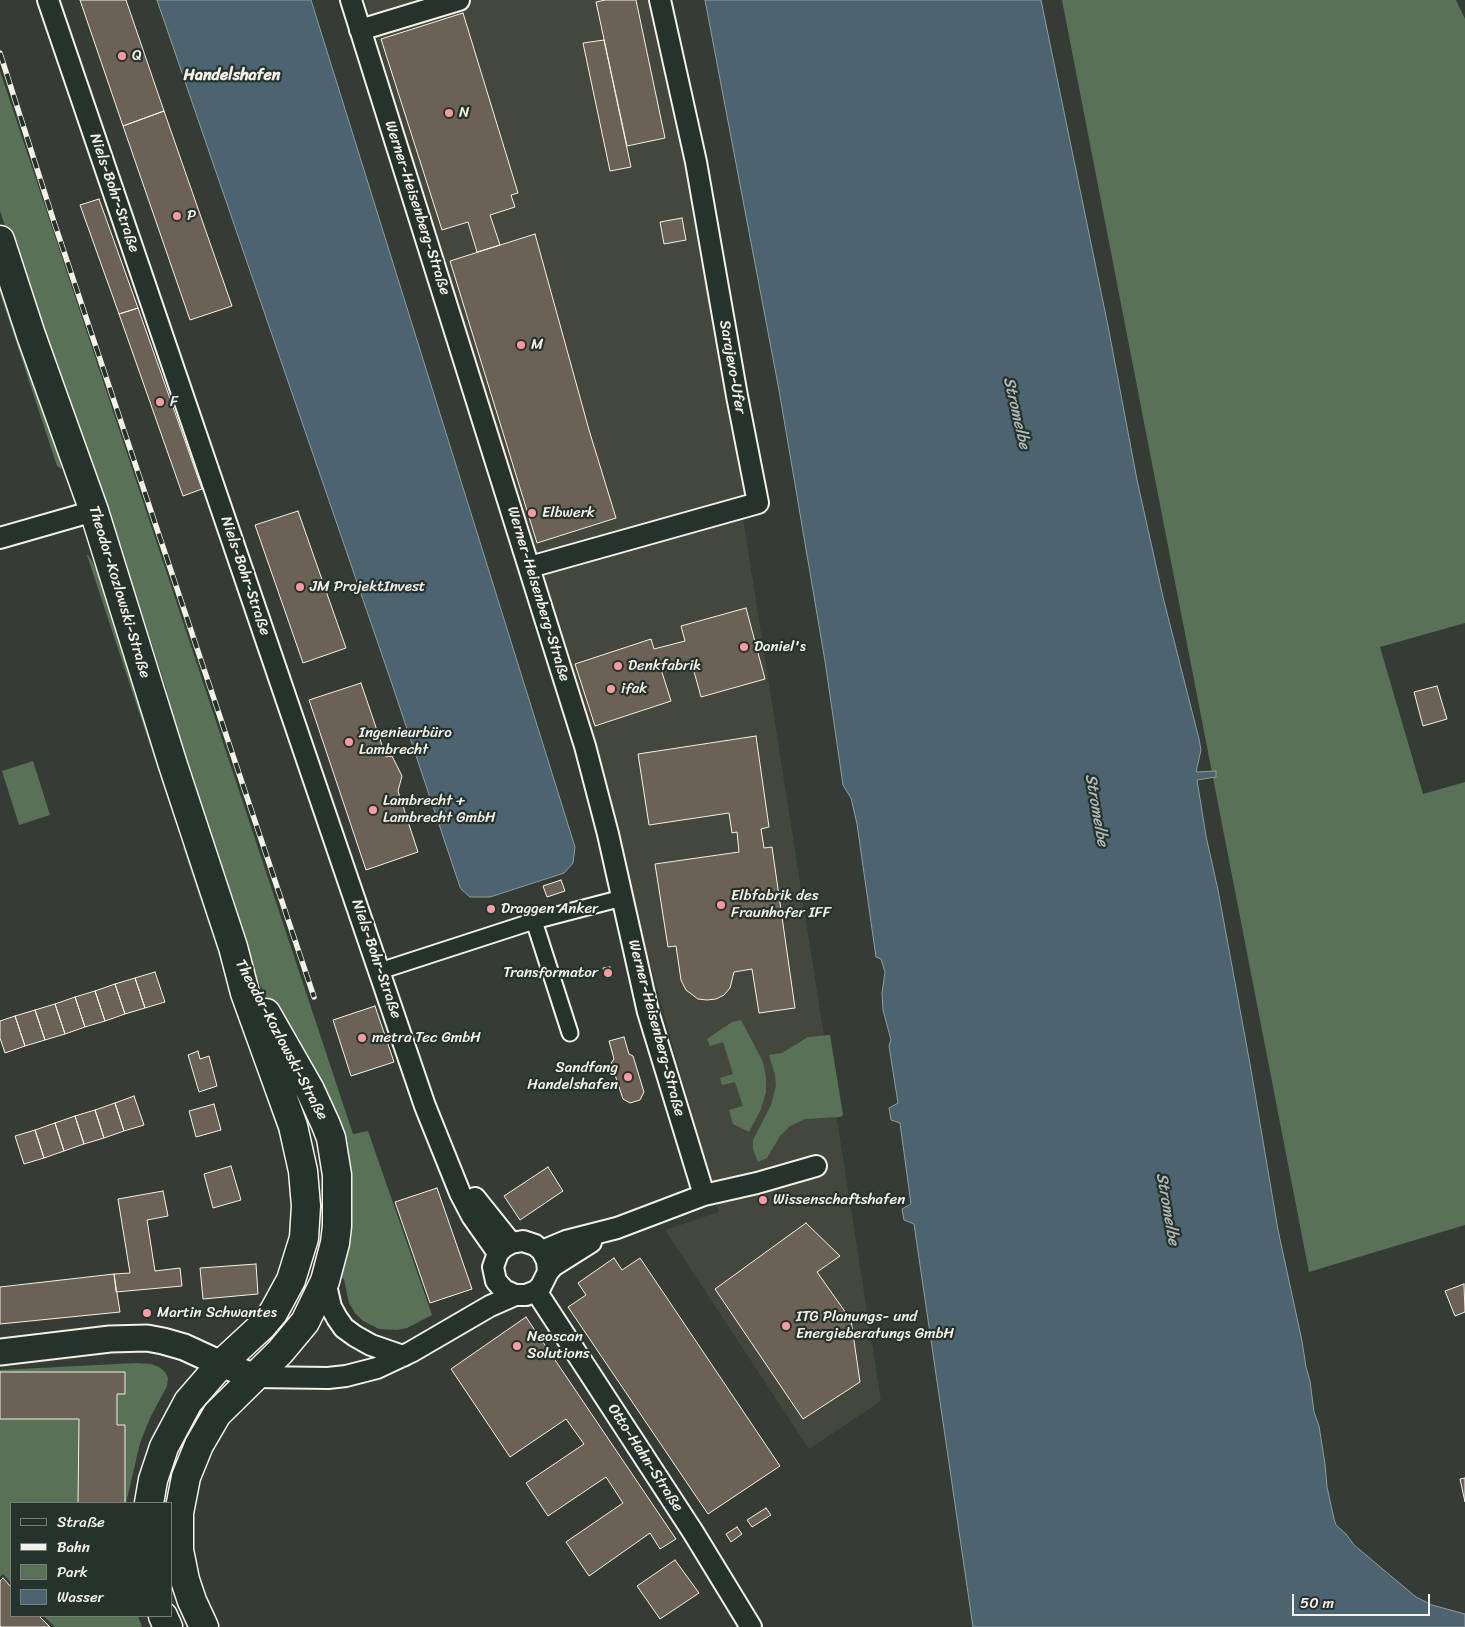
<!DOCTYPE html>
<meta charset="utf-8">
<style>
body{margin:0}
#map{position:relative;width:1465px;height:1627px;overflow:hidden;background:#343c35;font-family:Sriracha,sans-serif}
canvas{display:block}
.legend{position:absolute;left:10px;top:1502px;width:162px;height:115px;box-sizing:border-box;background:#26332d;border:1px solid #787f78;margin:0;padding:6px 9px;list-style:none;font-size:15px;color:#f4f1e8}
.legend li{display:flex;align-items:center;gap:10px;height:25px}
.legend b{width:25px;border:1px solid #787f78}
.scale{position:absolute;left:1292px;top:1594px;width:138px;height:22px;box-sizing:border-box;border:2px solid #f4f1e8;border-top:0;padding-left:6px;font-size:15px;line-height:18px;white-space:nowrap;color:#f4f1e8;-webkit-text-stroke:4px #26332d;paint-order:stroke}
</style>
<div id="map">
<canvas width="1465" height="1627"></canvas>
<ul class="legend">
<li><b style="height:6px;background:#26332d"></b>Straße</li>
<li><b style="height:6px;background:#f4f1e8"></b>Bahn</li>
<li><b style="height:14px;background:#597257"></b>Park</li>
<li><b style="height:14px;background:#4b6470"></b>Wasser</li>
</ul>
<div class="scale">50 m</div>
</div>
<script>
const ctx = document.querySelector('canvas').getContext('2d');
ctx.lineJoin = 'round';
function fillPath(path, color) {
  ctx.fillStyle = color;
  ctx.fill(path, 'evenodd');
}
function shape(rows) {
  const path = new Path2D();
  for (const r of rows) {
    path.moveTo(r[0], r[1]);
    for (let i = 2; i < r.length; i += 2) path.lineTo(r[i], r[i + 1]);
  }
  return path;
}
function stroke(path, color, width, dash) {
  ctx.strokeStyle = color;
  ctx.lineWidth = width;
  ctx.lineCap = dash ? 'butt' : 'round';
  ctx.setLineDash(dash || []);
  ctx.stroke(path);
}
function drawText(font, color, halo, rows, align = 'center') {
  ctx.font = font + ' Sriracha,sans-serif';
  ctx.lineWidth = 4.5;
  ctx.setLineDash([]);
  ctx.textBaseline = 'middle';
  ctx.strokeStyle = halo;
  ctx.fillStyle = color;
  for (const [text, x, y, turn = 0] of rows) {
    ctx.save();
    ctx.translate(x, y);
    ctx.rotate((+turn || 0) * Math.PI / 180);
    ctx.textAlign = isNaN(turn) ? turn : align;
    if (halo) ctx.strokeText(text, 0, 0);
    ctx.fillText(text, 0, 0);
    ctx.restore();
  }
}
fillPath(shape([
 [365,0,667,0,702,153,766,494,533,560],
 [743,518,881,1401,809,1449,665,1230,719,1212,542,575]
]), '#44473e');
fillPath(shape([
 [1062,0,1456,0,1465,19,1465,623,1380,647,1423,794,1465,782,1465,1225,1309,1272],
 [0,71,353,1134,368,1131,432,1315,407,1328,397,1330,379,1329,363,1321,355,1313,349,1303,344,1279,337,1276,347,1224,274,1012,252,969,175,729,166,688,140,607,100,488,28,294,0,211],
 [0,278,61,464,62,469,57,466,0,293],
 [87,555,88,555,92,561,99,575,182,827,179,833],
 [33,761,50,815,19,825,2,771],
 [183,847,190,850,236,991,233,997],
 [240,1020,246,1022,289,1150,295,1179,296,1215,293,1243,285,1269,270,1299,269,1298,285,1257,290,1232,292,1212,290,1174,289,1164],
 [741,1020,763,1062,766,1077,766,1092,761,1109,749,1132,733,1124,729,1110,743,1106,735,1082,722,1085,720,1078,733,1074,723,1042,710,1046,707,1039,732,1022],
 [830,1035,843,1115,840,1117,805,1119,790,1126,780,1136,767,1158,758,1162,753,1149,753,1140,771,1105,776,1086,775,1075,769,1055,782,1053,808,1037],
 [136,1363,151,1364,159,1367,165,1372,168,1378,167,1386,150,1418,140,1443,126,1503,11,1503,11,1583,3,1574,0,1577,0,1370],
 [44,1616,138,1616,142,1627,55,1627]
]), '#597257');
const water = shape([
 [157,0,311,0,575,847,573,863,564,873,490,897,470,897,462,890,460,887,392,684,157,0],
 [705,0,1041,0,1108,326,1137,480,1163,597,1199,739,1201,750,1196,772,1216,771,1216,777,1197,780,1206,836,1218,890,1250,1064,1278,1230,1302,1341,1306,1367,1310,1381,1314,1412,1319,1426,1325,1464,1327,1487,1334,1519,1336,1525,1346,1534,1354,1545,1416,1597,1432,1605,1465,1614,1465,1627,973,1627,914,1224,904,1220,902,1209,911,1204,900,1123,891,1120,889,1108,898,1103,889,1046,891,1040,883,1010,882,993,885,972,881,959,876,957,857,824,851,798,843,785,825,661,779,390,705,0]
]);
fillPath(water, '#4b6470');
stroke(water, '#8f9ca0', 1);
const building = shape([
 [80,0,126,0,164,111,123,126,80,0],
 [605,0,636,0,665,138,627,146,596,2,605,0],
 [463,13,518,193,511,195,515,207,490,215,500,245,477,252,468,222,442,230,381,39,463,13],
 [604,40,631,167,610,171,583,43,604,40],
 [164,111,232,306,190,320,123,126,164,111],
 [99,199,138,308,119,314,80,205,99,199],
 [682,218,686,240,664,244,660,222,682,218],
 [535,234,589,430,616,518,537,543,450,261,535,234],
 [138,308,202,489,183,496,119,314,138,308],
 [298,511,346,648,303,663,255,525,298,511],
 [746,608,765,679,701,697,692,664,677,667,660,666,671,701,595,726,575,664,651,639,654,649,685,641,681,626,746,608],
 [361,683,386,757,392,756,402,776,398,791,418,852,366,870,309,700,361,683],
 [1437,686,1447,719,1423,726,1414,692,1437,686],
 [756,736,769,827,761,829,764,848,772,847,795,1008,759,1013,752,969,734,972,730,988,724,995,716,999,707,1000,698,999,686,990,681,980,676,946,668,947,655,864,739,852,737,832,732,833,729,813,649,825,638,754,756,736],
 [561,880,565,891,547,897,543,886,561,880],
 [610,967,612,977,606,978,603,968,610,967],
 [155,972,165,1002,145,1008,135,978,155,972],
 [135,978,145,1008,125,1014,115,984,135,978],
 [115,984,125,1014,105,1021,95,991,115,984],
 [95,991,105,1021,85,1027,75,997,95,991],
 [75,997,85,1027,65,1034,55,1004,75,997],
 [55,1004,65,1034,45,1040,35,1010,55,1004],
 [375,1006,394,1062,351,1076,333,1020,375,1006],
 [35,1010,45,1040,25,1046,15,1016,35,1010],
 [15,1016,25,1046,5,1053,0,1038,0,1021,15,1016],
 [624,1037,629,1054,633,1056,644,1092,640,1100,630,1103,623,1099,611,1063,614,1059,609,1041,624,1037],
 [198,1051,200,1059,209,1056,217,1086,199,1092,188,1055,198,1051],
 [134,1096,144,1125,124,1131,115,1103,134,1096],
 [115,1103,124,1131,104,1138,95,1110,115,1103],
 [214,1104,221,1130,196,1137,189,1111,214,1104],
 [95,1110,104,1138,84,1144,75,1116,95,1110],
 [75,1116,84,1144,64,1151,55,1123,75,1116],
 [55,1123,64,1151,44,1158,35,1130,55,1123],
 [35,1130,44,1158,24,1164,15,1136,35,1130],
 [231,1166,241,1200,213,1208,204,1174,231,1166],
 [548,1167,563,1191,520,1220,504,1196,548,1167],
 [437,1188,472,1289,430,1303,395,1202,437,1188],
 [163,1191,168,1216,147,1220,155,1271,180,1268,182,1286,116,1292,114,1274,130,1273,118,1199,163,1191],
 [806,1223,840,1256,817,1272,851,1320,860,1382,803,1419,715,1289,806,1223],
 [614,1258,622,1270,640,1258,780,1466,708,1514,568,1307,586,1295,578,1283,614,1258],
 [256,1264,258,1294,203,1299,200,1268,256,1264],
 [114,1274,120,1312,0,1324,0,1287,114,1274],
 [1464,1284,1465,1312,1455,1316,1445,1291,1464,1284],
 [526,1317,676,1539,660,1549,650,1533,589,1576,566,1542,623,1503,606,1477,548,1516,526,1483,584,1444,566,1419,510,1457,451,1369,526,1317],
 [0,1372,125,1372,125,1394,117,1394,117,1425,125,1425,125,1503,78,1503,79,1419,0,1419,0,1372],
 [1465,1478,1465,1502,1460,1479,1465,1478],
 [766,1508,771,1515,752,1527,747,1520,766,1508],
 [737,1527,742,1534,731,1542,726,1534,737,1527],
 [675,1560,699,1593,660,1619,637,1586,675,1560],
 [3,1578,11,1587,11,1616,39,1616,50,1627,1,1627,0,1625,0,1581,3,1578]
]);
fillPath(building, '#6b6154');
stroke(building, '#f4f1e8', 1);
const pedestrian = shape([
 [534,921,570,1033],
 [380,971,534,921,622,898]
]);
const minor = shape([
 [48,0,425,1106,460,1193,472,1216,498,1253],
 [351,0,585,746,608,834,648,1012,704,1195],
 [360,30,459,0],
 [0,538,94,511],
 [530,567,758,503,737,396,696,162,660,0],
 [475,1198,511,1243],
 [542,1251,566,1241,617,1228,704,1195,757,1183,816,1166],
 [548,1272,547,1261,542,1251,535,1245,523,1241,511,1243,504,1247,498,1253,493,1267,496,1281,504,1290,515,1295,526,1295,536,1291,541,1286,548,1272,553,1266,591,1242],
 [325,1281,331,1307,337,1318,344,1328,355,1336,371,1345,403,1356],
 [536,1291,693,1532,751,1627],
 [255,1377,328,1378,346,1376,377,1368,411,1352,490,1306,515,1295]
]);
const tertiary = shape([
 [0,1352,110,1339,147,1338,163,1341,184,1347,221,1364,255,1377]
]);
const secondary = shape([
 [0,240,31,335,94,511,173,765,233,947,245,993,293,1126,303,1171,306,1206,304,1238,291,1280,273,1313,262,1326,221,1364,188,1402,164,1447,153,1480,149,1503],
 [163,1616,168,1627],
 [204,1627,192,1601,185,1580,179,1550,179,1513,186,1477,199,1445,217,1414,280,1352,305,1322,325,1281,335,1243,337,1226,337,1175,331,1138,326,1125,310,1090,266,1013]
]);
stroke(pedestrian, '#f4f1e8', 19);
stroke(minor, '#f4f1e8', 24);
stroke(tertiary, '#f4f1e8', 29);
stroke(secondary, '#f4f1e8', 31);
stroke(pedestrian, '#26332d', 15);
stroke(minor, '#26332d', 20);
stroke(tertiary, '#26332d', 25);
stroke(secondary, '#26332d', 28);
const rail = shape([
 [0,53,54,222,314,997]
]);
stroke(rail, '#f4f1e8', 5.5);
stroke(rail, '#26332d', 4, [11]);
for (const [x, y, r, color] of [
 [122,56,5,"#ff9aa2"],
 [449,113,5,"#ff9aa2"],
 [177,216,5,"#ff9aa2"],
 [521,345,5,"#ff9aa2"],
 [160,402,5,"#ff9aa2"],
 [532,513,5,"#ff9aa2"],
 [300,587,5,"#ff9aa2"],
 [744,647,5,"#ff9aa2"],
 [618,666,5,"#ff9aa2"],
 [611,689,5,"#ff9aa2"],
 [349,742,5,"#ff9aa2"],
 [373,810,5,"#ff9aa2"],
 [721,905,5,"#ff9aa2"],
 [491,909,5,"#ff9aa2"],
 [608,973,5,"#ff9aa2"],
 [362,1038,5,"#ff9aa2"],
 [628,1077,5,"#ff9aa2"],
 [763,1200,5,"#ff9aa2"],
 [147,1313,5,"#ff9aa2"],
 [786,1326,5,"#ff9aa2"],
 [517,1346,5,"#ff9aa2"]
]) {
  const dot = new Path2D();
  dot.arc(x, y, r, 0, 2 * Math.PI);
  ctx.fillStyle = color;
  ctx.fill(dot);
  stroke(dot, '#26332d', 2);
}
drawText('15px', '#f4f1e8', '#26332d', [
 ["Q",132,56],
 ["N",459,113],
 ["P",187,216],
 ["M",531,345],
 ["F",170,402],
 ["Elbwerk",542,513],
 ["JM ProjektInvest",310,587],
 ["Daniel's",754,647],
 ["Denkfabrik",628,666],
 ["ifak",621,689],
 ["Ingenieurbüro",359,733],
 ["Lambrecht",359,750],
 ["Lambrecht +",383,801],
 ["Lambrecht GmbH",383,818],
 ["Elbfabrik des",731,896],
 ["Fraunhofer IFF",731,913],
 ["Draggen Anker",501,909],
 ["Transformator",598,973,"right"],
 ["metra Tec GmbH",372,1038],
 ["Sandfang",618,1068,"right"],
 ["Handelshafen",618,1085,"right"],
 ["Wissenschaftshafen",773,1200],
 ["Martin Schwantes",157,1313],
 ["ITG Planungs- und",796,1317],
 ["Energieberatungs GmbH",796,1334],
 ["Neoscan",527,1337],
 ["Solutions",527,1354]
], 'left');
drawText('15px', '#f4f1e8', '#26332d', [
 ["Niels-Bohr-Straße",114,193,71],
 ["Werner-Heisenberg-Straße",417,208,72],
 ["Sarajevo-Ufer",732,367,80],
 ["Niels-Bohr-Straße",245,576,71],
 ["Theodor-Kozlowski-Straße",119,592,73],
 ["Werner-Heisenberg-Straße",538,594,73],
 ["Niels-Bohr-Straße",376,959,71],
 ["Werner-Heisenberg-Straße",656,1028,75],
 ["Theodor-Kozlowski-Straße",281,1040,62],
 ["Otto-Hahn-Straße",645,1458,57]
]);
drawText('bold 16px', '#f4f1e8', '#26332d', [
 ["Handelshafen",232,76]
]);
drawText('italic 16px', '#b0b9b8', '#26332d', [
 ["Stromelbe",1016,413,77],
 ["Stromelbe",1096,810,80],
 ["Stromelbe",1167,1209,80]
]);
</script>
